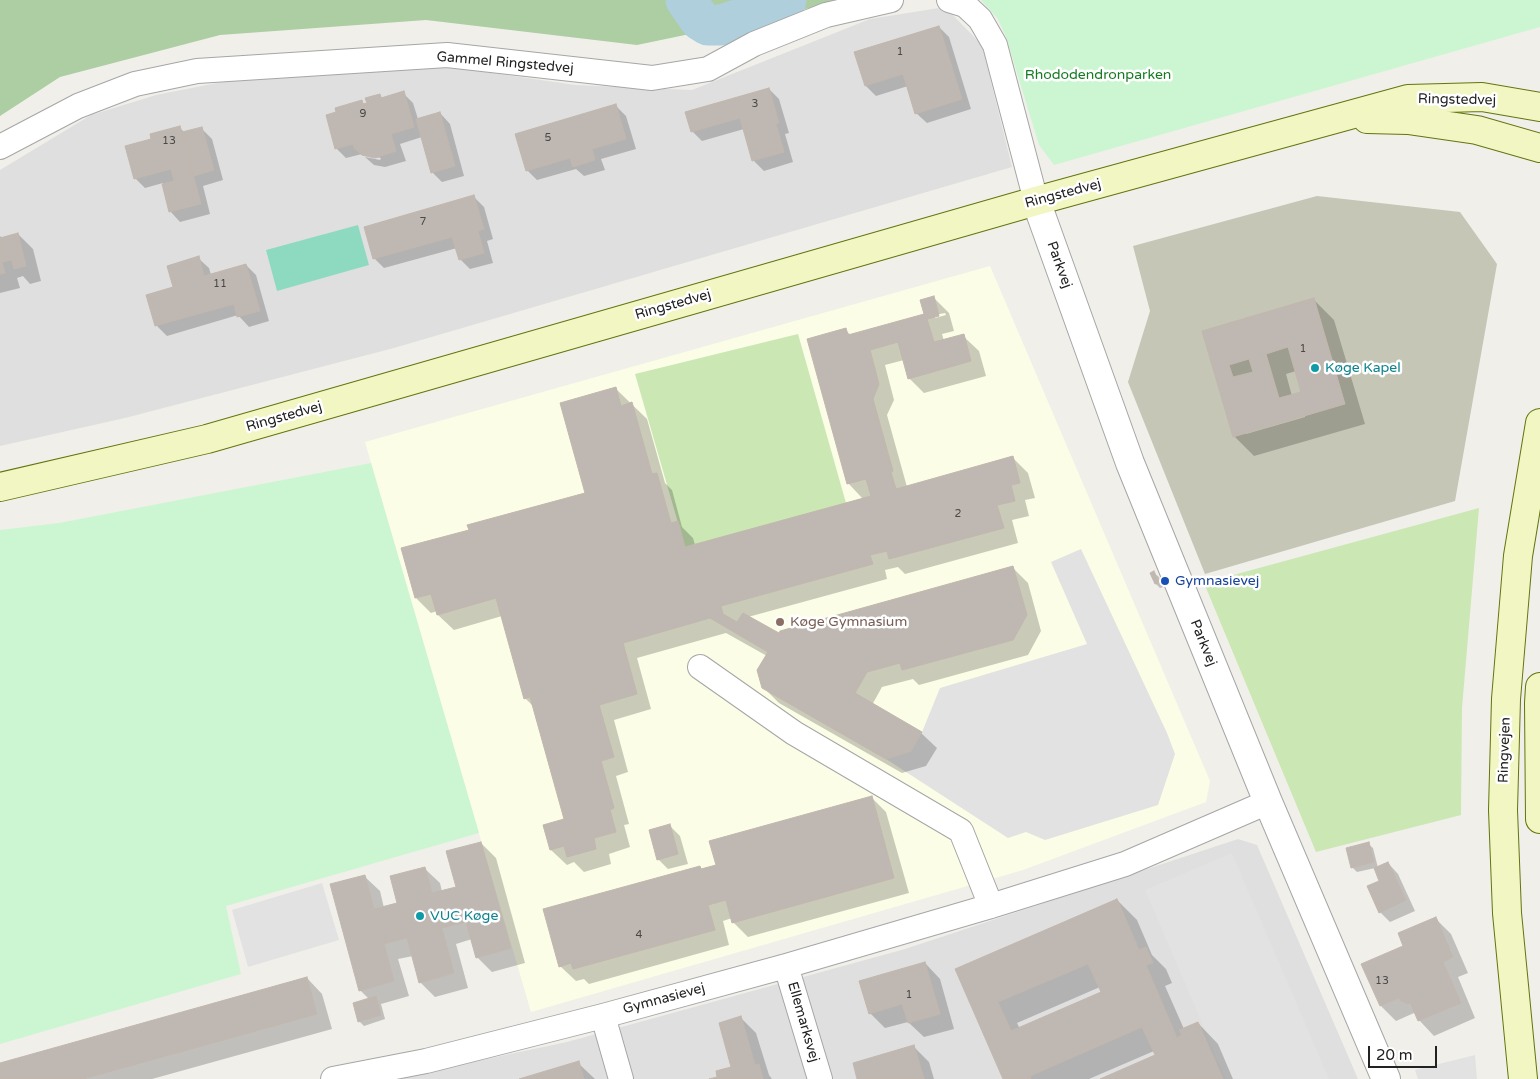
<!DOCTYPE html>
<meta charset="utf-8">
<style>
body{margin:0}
#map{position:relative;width:1540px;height:1079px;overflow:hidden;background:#f1efea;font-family:"Varela Round",sans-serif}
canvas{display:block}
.scale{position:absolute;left:1368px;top:1046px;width:69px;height:22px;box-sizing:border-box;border:2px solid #222;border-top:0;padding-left:6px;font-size:15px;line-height:18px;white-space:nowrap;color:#222;-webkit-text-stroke:4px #fff;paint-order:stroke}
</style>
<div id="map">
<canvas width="1540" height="1079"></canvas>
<div class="scale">20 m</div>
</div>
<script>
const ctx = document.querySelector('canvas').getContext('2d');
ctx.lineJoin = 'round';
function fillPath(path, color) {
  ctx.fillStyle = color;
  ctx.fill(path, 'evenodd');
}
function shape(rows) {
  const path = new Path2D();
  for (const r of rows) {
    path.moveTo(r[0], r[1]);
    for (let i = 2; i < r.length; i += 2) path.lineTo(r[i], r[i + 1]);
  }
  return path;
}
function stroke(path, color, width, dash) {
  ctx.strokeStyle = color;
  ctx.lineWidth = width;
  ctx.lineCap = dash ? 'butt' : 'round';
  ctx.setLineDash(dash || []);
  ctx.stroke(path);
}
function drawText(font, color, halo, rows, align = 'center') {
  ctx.font = font + ' "Varela Round",sans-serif';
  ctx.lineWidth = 5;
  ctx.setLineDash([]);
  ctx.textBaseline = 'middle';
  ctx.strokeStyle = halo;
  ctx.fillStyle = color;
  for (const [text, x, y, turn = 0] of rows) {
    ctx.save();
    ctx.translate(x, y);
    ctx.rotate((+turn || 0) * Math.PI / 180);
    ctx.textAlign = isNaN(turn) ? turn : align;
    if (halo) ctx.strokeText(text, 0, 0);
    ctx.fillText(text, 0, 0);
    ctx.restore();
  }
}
fillPath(shape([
 [945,7,982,45,1012,167,394,348,125,418,0,446,0,170,91,115,156,95,268,73,438,65,575,85,692,90,870,19],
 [1238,839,1257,845,1358,1079,391,1079,567,1042,905,949]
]), '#e0dfdf');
fillPath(shape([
 [990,266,1210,781,1206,802,1023,870,531,1012,365,442]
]), '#fcfde7');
fillPath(shape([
 [1317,196,1460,212,1497,264,1455,501,1205,574,1128,382,1150,311,1133,246]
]), '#c5c6b5');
fillPath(shape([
 [798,334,846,503,685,547,635,374],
 [1479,508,1462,708,1461,815,1316,852,1204,583]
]), '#cbe7b4');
fillPath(shape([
 [0,0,843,0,776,16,637,45,426,20,220,35,60,77,0,116]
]), '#adcda2');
fillPath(shape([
 [981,0,1540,0,1540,27,1054,165,1039,145,1006,37,998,19],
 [371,463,479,833,226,906,241,974,0,1044,0,530,59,523]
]), '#ccf6d1');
fillPath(shape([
 [358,225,369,265,277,291,266,250]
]), '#8edac0');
fillPath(shape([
 [1081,549,1167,733,1175,754,1158,805,1045,840,1026,832,1008,838,886,759,911,751,922,732,940,688,1087,644,1051,562],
 [1232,853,1329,1079,1226,1079,1145,890],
 [322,883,339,940,248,967,232,910],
 [1475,1055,1477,1079,1418,1079,1415,1070]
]), '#e2e2e2');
fillPath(shape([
 [939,27,949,37,971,109,927,123,916,113,908,86,876,96,866,86],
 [769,89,779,99,789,133,785,134,793,162,764,171,754,161,744,129,702,141,692,131],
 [403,93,413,103,418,119,440,113,450,124,464,176,442,182,432,172,422,137,400,144,406,161,385,167,374,165,365,157,380,160,381,158,362,154,346,158,336,148,361,101,365,105,380,95,383,99],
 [616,106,626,116,636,149,601,159,605,170,584,176,576,169,537,180,527,170],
 [180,128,185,133,201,128,212,139,223,180,203,186,210,214,180,222,170,211,163,183,145,188,135,178,152,140],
 [474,197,484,207,493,239,487,241,493,263,470,269,460,259,457,248,384,268,374,258],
 [18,234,33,249,41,281,30,284,23,276,17,278,20,288,0,293,0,236,2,238],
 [198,258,209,268,211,275,246,265,256,275,269,321,249,327,238,315,167,336,157,326,148,296,174,288],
 [934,298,949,313,954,331,942,334,944,341,963,336,979,351,986,376,924,393,909,378,904,360,885,365,894,400,887,415,907,487,1013,458,1028,473,1035,498,1025,500,1029,516,1012,520,1018,543,905,574,898,567,885,570,887,579,748,617,779,635,1013,568,1028,583,1041,631,1028,655,919,685,913,679,882,687,872,705,921,733,937,748,926,766,902,773,779,703,763,687,767,656,726,633,637,658,651,709,614,720,628,772,616,776,629,824,624,825,630,847,609,854,611,864,584,872,574,862,567,865,551,850,545,825,565,820,535,708,525,698,502,616,454,630,438,615,437,611,431,613,416,598,470,531,586,494,616,389,647,419,665,483,672,490,682,527,693,538,695,545,863,499,848,483,845,330,851,335,926,315],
 [945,313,946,315,935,318,935,315],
 [1314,300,1334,320,1365,424,1254,456,1234,436,1204,331],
 [1296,371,1303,393,1292,396,1286,374],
 [1305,415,1305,417,1246,434,1246,432],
 [1154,573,1159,577,1163,587,1160,588,1156,584],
 [871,797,886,812,909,893,748,937,733,922,732,918,723,921,729,945,589,984,584,979,576,981,560,966,700,868,702,870,717,866],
 [670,826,680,836,688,864,668,869,658,859],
 [481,843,496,858,525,963,492,972,477,957,472,939,456,944,468,988,435,997,420,982,413,956,398,959,409,996,381,1004,385,1019,364,1026,359,1021,369,999,360,990,364,876,380,891,384,908,398,904,424,868,440,883,442,892,458,887],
 [1368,844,1373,848,1378,868,1388,863,1398,874,1415,911,1390,922,1380,912,1381,881,1375,868,1357,872,1352,867],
 [1117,900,1137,920,1152,955,1166,969,1172,983,1165,986,1184,1029,1198,1023,1218,1044,1233,1079,1103,1079,1156,1056,1154,1051,1089,1079,1004,1079,957,970],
 [1100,987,1102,993,1020,1029,1017,1023],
 [1436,919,1451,934,1468,973,1458,977,1475,1018,1434,1036,1419,1020,1414,1013,1396,1021,1381,1006,1405,946],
 [925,963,940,979,954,1029,924,1037,908,1022,885,1028,870,1013],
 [307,978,322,994,332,1029,152,1079,0,1079,0,1064],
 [741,1018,756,1033,769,1075,772,1079,714,1079,733,1068],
 [914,1047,929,1062,934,1079,859,1079],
 [578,1063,595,1079,524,1079]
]), '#0003');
stroke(shape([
 [686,0,700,20,708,25,721,25,753,15,786,0]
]), '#aecfdb', 41);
const building = shape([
 [939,26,962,99,915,114,903,74,865,86,854,52,939,26],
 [769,88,779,123,776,124,784,152,752,161,740,118,691,132,685,112,769,88],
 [404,91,414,127,391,134,396,151,375,158,362,155,354,148,353,144,335,149,326,115,336,112,335,108,362,100,363,104,367,103,365,98,380,94,381,98,404,91],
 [616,104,626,139,592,149,595,160,573,167,570,158,526,171,515,134,616,104],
 [440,112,455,166,431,173,416,119,440,112],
 [180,126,201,204,169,212,162,184,174,181,171,169,134,179,125,146,151,139,150,134,180,126],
 [202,127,214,170,194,176,182,132,202,127],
 [474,195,484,229,478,231,484,253,459,260,452,237,373,259,364,227,474,195],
 [18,233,26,266,14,269,12,260,2,262,5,273,0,274,0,238,18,233],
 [199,256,204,276,246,264,260,311,237,317,234,304,155,326,146,295,173,287,167,266,199,256],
 [934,296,939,316,927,319,934,342,964,334,971,361,908,379,898,342,870,350,879,384,873,399,893,471,891,472,896,489,1013,456,1020,483,1011,485,1015,501,997,505,1004,528,889,559,887,551,870,555,873,564,721,606,723,614,737,622,743,613,779,633,780,631,1013,566,1027,615,1013,640,902,670,900,663,867,672,855,693,922,732,911,751,886,759,762,688,757,670,768,652,710,618,623,643,637,694,599,705,614,757,601,761,614,808,610,810,616,832,594,838,596,849,567,857,564,846,550,850,543,825,564,819,530,697,524,699,496,598,437,615,431,594,415,598,401,548,469,530,467,525,585,493,560,403,616,387,621,406,632,402,652,474,657,473,671,523,678,521,685,547,871,496,866,479,847,484,807,339,846,328,848,335,924,314,920,300,934,296],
 [1314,298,1345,404,1233,437,1202,331,1314,298],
 [1288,347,1301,392,1279,398,1266,354,1288,347],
 [1249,359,1253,372,1233,377,1229,365,1249,359],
 [1154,571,1159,583,1155,584,1150,573,1154,571],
 [872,796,894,878,732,923,726,900,708,905,715,930,573,969,571,963,559,967,543,909,700,866,701,869,716,865,709,841,872,796],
 [670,824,678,854,657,860,649,830,670,824],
 [481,842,511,948,476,958,466,922,442,928,454,973,419,983,407,938,384,944,394,981,359,991,330,884,365,875,374,909,397,903,390,876,425,867,432,893,456,887,446,851,481,842],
 [1369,842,1374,862,1351,868,1346,848,1369,842],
 [1388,862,1406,900,1379,913,1367,886,1379,881,1374,868,1388,862],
 [1117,899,1139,950,1146,947,1153,963,1146,965,1177,1038,1182,1035,1179,1030,1198,1022,1223,1079,1100,1079,1155,1055,1142,1027,1030,1076,1031,1079,1003,1079,955,969,1117,899],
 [1088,964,1101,992,1011,1031,998,1002,1088,964],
 [1436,917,1453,957,1443,962,1461,1003,1418,1021,1410,1002,1408,1004,1400,1000,1399,998,1380,1006,1361,964,1403,946,1398,933,1436,917],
 [925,962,940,1014,908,1023,902,1004,869,1014,859,981,925,962],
 [307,977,317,1014,83,1079,0,1079,0,1063,307,977],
 [376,996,381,1015,358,1022,353,1003,376,996],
 [741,1016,755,1065,759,1064,763,1079,709,1079,717,1077,716,1071,731,1067,719,1023,741,1016],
 [914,1045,924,1079,857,1079,853,1063,914,1045],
 [579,1061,584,1079,519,1079,579,1061]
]);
fillPath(building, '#bfb8b2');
stroke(building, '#c2b7ad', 1);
const minor = shape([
 [949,0,965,5,980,19,995,45,1036,201],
 [0,147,78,106,135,84,197,71,447,55,652,78,708,69,754,44,826,15,891,0],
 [700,667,794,733,961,831,991,906],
 [786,966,820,1079],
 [603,1016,621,1079],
 [333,1079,426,1061,603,1016,786,966,991,906,1125,864,1268,802]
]);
const tertiary = shape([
 [1036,201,1130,463,1268,802,1386,1079]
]);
const secondary = shape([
 [1367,119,1408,120,1477,130,1540,148],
 [0,487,207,439,1036,201,1408,99,1482,97,1540,107],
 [1540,687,1539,703,1540,819],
 [1523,1079,1507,913,1503,810,1506,699,1518,556,1540,423]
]);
stroke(minor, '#a6a6a6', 26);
stroke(tertiary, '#a6a6a6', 30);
stroke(secondary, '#65740e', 30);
stroke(minor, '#fff', 24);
stroke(tertiary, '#fff', 28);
stroke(secondary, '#f1f6c3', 28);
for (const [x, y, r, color] of [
 [1315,368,5,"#0f9aa8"],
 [1165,581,5,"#1a4fb4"],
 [780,622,5,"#8d6e63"],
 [420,916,5,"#0f9aa8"]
]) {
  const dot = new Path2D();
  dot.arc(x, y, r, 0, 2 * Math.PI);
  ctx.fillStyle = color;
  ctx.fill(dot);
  stroke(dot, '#fff', 2);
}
drawText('11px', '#494846', null, [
 ["1",900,52],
 ["3",755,104],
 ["9",363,114],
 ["5",548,138],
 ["13",169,141],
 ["7",423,222],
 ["11",220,284],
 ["1",1303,349],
 ["2",958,514],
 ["4",639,935],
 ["13",1382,981],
 ["1",909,995]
]);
drawText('14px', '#222', '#fff', [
 ["Gammel Ringstedvej",505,63,5],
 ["Ringstedvej",1457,100,1],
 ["Ringstedvej",1063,194,-15],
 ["Parkvej",1059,265,70],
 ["Ringstedvej",673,305,-16],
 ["Ringstedvej",284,417,-16],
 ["Parkvej",1203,643,68],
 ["Ringvejen",1505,750,-88],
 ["Gymnasievej",664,999,-15],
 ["Ellemarksvej",803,1022,74]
]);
drawText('14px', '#157b22', '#fff', [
 ["Rhododendronparken",1098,75]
]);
drawText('14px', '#0d838f', '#fff', [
 ["Køge Kapel",1325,368],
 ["VUC Køge",430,916]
], 'left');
drawText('14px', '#164399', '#fff', [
 ["Gymnasievej",1175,581]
], 'left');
drawText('14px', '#785e54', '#fff', [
 ["Køge Gymnasium",790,622]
], 'left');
</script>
